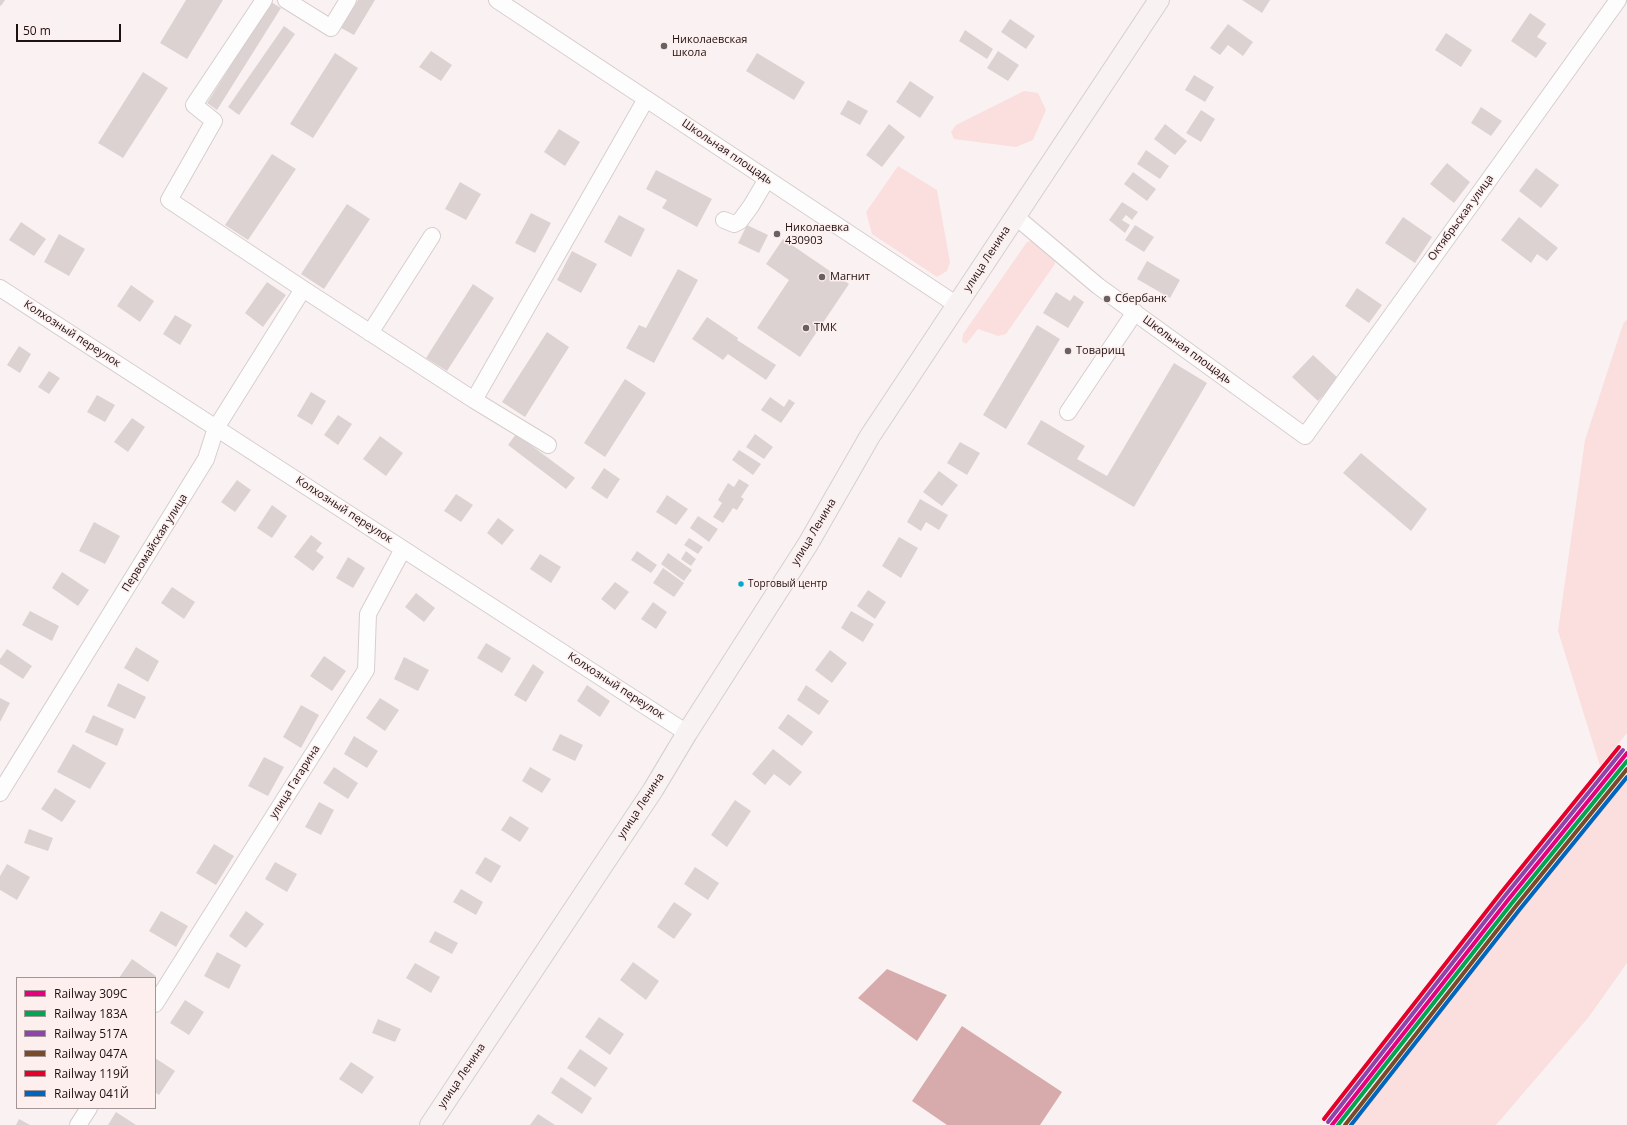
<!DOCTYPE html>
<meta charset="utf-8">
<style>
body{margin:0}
#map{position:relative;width:1627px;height:1125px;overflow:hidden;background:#faf2f2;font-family:"Open Sans",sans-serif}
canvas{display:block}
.legend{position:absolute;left:16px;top:977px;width:140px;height:132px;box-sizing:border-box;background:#feefef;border:1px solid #a49697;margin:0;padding:5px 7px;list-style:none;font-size:12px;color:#1e1112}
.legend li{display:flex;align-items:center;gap:8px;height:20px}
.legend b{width:20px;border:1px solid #a49697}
.scale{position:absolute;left:16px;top:24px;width:105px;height:18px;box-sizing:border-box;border:2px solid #1e1112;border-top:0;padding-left:5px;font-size:12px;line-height:14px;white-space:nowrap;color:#1e1112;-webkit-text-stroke:3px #feefef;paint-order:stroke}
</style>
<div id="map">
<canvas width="1627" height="1125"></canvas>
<ul class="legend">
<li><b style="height:5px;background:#e5007d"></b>Railway 309С</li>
<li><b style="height:5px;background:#00a651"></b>Railway 183А</li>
<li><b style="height:5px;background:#8e44ad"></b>Railway 517А</li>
<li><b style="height:5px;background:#7a4b2a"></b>Railway 047А</li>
<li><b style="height:5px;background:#e4002b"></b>Railway 119Й</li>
<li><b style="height:5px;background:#0065bd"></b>Railway 041Й</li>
</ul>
<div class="scale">50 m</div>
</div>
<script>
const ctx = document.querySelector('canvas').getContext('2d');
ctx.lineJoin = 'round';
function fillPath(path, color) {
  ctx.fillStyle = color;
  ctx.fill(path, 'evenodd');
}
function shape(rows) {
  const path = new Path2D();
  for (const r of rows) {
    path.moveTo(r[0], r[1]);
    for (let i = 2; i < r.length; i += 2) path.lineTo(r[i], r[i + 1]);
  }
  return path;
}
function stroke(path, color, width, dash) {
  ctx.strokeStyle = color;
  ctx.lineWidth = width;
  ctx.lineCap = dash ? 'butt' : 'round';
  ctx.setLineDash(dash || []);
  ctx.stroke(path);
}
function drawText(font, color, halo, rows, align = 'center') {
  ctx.font = font + ' "Open Sans",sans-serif';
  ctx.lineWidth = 3;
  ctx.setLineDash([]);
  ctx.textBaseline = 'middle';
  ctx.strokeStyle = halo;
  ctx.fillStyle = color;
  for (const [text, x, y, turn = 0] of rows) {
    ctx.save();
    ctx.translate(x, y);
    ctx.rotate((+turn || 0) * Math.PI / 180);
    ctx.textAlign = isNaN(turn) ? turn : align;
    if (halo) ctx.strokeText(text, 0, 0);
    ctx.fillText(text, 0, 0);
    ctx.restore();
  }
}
fillPath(shape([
 [1024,91,1038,93,1046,110,1033,140,1016,147,954,139,951,132,956,125],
 [898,166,937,190,950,262,947,271,937,277,872,234,866,212],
 [1035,240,1055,255,1055,264,1006,334,998,336,978,329,966,344,962,341,963,334,1027,242],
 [1627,319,1627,733,1600,766,1558,631,1585,440,1623,324],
 [1627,778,1627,963,1588,1018,1496,1125,1352,1125,1523,907]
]), '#fbdede');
fillPath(shape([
 [887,969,947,995,917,1041,858,998],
 [962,1026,1062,1092,1040,1125,947,1125,912,1101]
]), '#d7abac');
fillPath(shape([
 [0,0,5,0,1,6,0,5],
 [186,0,223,0,187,59,160,43],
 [358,0,375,0,354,35,341,28],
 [1242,0,1270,0,1262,13],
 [271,2,281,8,217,110,207,103],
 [1530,13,1546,24,1537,37,1547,43,1536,58,1511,41],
 [1010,19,1035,36,1026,49,1001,32],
 [1228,24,1253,42,1243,56,1228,45,1220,55,1210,48],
 [284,26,295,34,239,115,228,107],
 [965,30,993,49,987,59,959,41],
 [1446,33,1472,50,1461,67,1435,50],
 [431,51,452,65,441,81,419,67],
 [998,51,1019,65,1008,81,987,68],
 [335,53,358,68,313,138,290,124],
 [757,53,805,82,794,100,746,71],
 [143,72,168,88,123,158,98,143],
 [1194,75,1214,87,1205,102,1185,90],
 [910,81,934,97,920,118,896,102],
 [848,100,868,111,860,125,840,114],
 [1481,107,1502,121,1491,136,1471,123],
 [1201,110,1215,119,1201,142,1186,133],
 [889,124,905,137,882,167,866,155],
 [1165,124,1187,141,1175,155,1154,139],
 [559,129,580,142,565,166,544,152],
 [1146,150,1169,166,1160,179,1137,164],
 [272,154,296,169,248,240,225,225],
 [1447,163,1470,182,1454,203,1430,184],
 [1536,168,1559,185,1541,208,1519,191],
 [656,170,712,199,697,227,662,208,667,200,646,189],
 [1133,172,1156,189,1147,201,1124,184],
 [460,182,481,194,466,220,445,209],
 [1122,202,1138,212,1132,220,1126,215,1122,220,1130,225,1125,233,1109,220],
 [347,204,370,219,324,289,301,274],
 [531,213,551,223,535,253,515,243],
 [619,215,645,229,631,257,604,242],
 [1403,217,1432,237,1415,263,1385,243],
 [1519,217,1558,248,1547,261,1537,254,1531,263,1501,240],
 [21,222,46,239,34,256,9,240],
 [747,225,768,235,759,253,738,243],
 [1135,225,1154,237,1144,252,1125,240],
 [59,234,85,249,69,276,44,262],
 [783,239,849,284,800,357,757,328,789,280,766,264],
 [572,251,597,264,581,293,557,280],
 [1147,261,1180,280,1170,298,1137,279],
 [678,269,698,280,654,363,626,348,639,325,646,328],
 [267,282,286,295,263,327,245,313],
 [473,284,494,298,447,371,426,358],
 [131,285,154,301,140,322,117,306],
 [1357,288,1382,305,1369,323,1345,306],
 [1056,292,1070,301,1074,295,1084,302,1068,328,1043,313],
 [175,315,192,325,180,345,163,334],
 [707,317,738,338,737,340,776,365,766,380,728,354,723,360,692,339],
 [1037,325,1060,339,1006,429,983,415],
 [547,332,569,347,525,417,502,402],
 [19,346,31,354,20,373,7,365],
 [1313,355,1339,379,1318,401,1292,377],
 [1174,363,1207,383,1134,507,1027,444,1041,420,1085,446,1077,459,1107,476],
 [49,371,60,378,49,394,38,387],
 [625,379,646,393,605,457,584,443],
 [311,392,326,401,312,425,297,416],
 [97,395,115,405,105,422,87,412],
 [770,397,784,407,789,399,795,403,781,423,761,410],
 [338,415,352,424,338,445,324,435],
 [132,418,145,427,128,452,114,442],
 [516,434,575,478,566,489,508,445],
 [755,434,773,447,764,459,746,447],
 [380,436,403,453,386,476,363,459],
 [960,442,980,453,967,475,947,463],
 [739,450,761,464,753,475,732,460],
 [1361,453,1427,509,1411,531,1343,473],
 [604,468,620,479,607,499,591,488],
 [939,471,958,485,942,506,923,492],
 [739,479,749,485,741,497,744,499,737,510,733,508,723,523,713,517,722,503,718,500,728,483,734,487],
 [237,480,251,490,235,512,221,502],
 [456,494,473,505,461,522,444,511],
 [667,495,688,509,676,525,656,512],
 [920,499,948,515,939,530,926,522,921,531,907,522],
 [272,505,287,516,272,538,257,528],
 [698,516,718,529,709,542,690,528],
 [498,518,514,530,502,545,487,533],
 [94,522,120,536,105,564,79,551],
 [311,535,322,543,316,551,324,557,313,571,294,557],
 [899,537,918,548,901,578,882,566],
 [689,538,703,547,698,554,684,545],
 [637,551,657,565,651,573,631,560],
 [686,551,696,559,691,566,681,559],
 [668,553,692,570,684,581,661,564],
 [540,554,561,567,551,583,530,569],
 [348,557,365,568,353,588,336,578],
 [663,568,684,583,674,597,653,583],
 [62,572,89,590,78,606,52,588],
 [615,582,629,592,615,610,601,599],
 [172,587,195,602,184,619,161,603],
 [868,590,886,602,875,619,857,606],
 [416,593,435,608,424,622,405,607],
 [653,602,667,612,656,629,641,619],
 [30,611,59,626,52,641,22,625],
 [851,611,874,624,863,642,841,628],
 [486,643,511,658,502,673,477,658],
 [136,647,159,661,148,682,124,668],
 [7,649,32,666,23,679,0,664,0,659],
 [830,650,847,663,832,683,815,670],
 [324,656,346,671,332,691,310,676],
 [404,657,429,670,418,691,394,679],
 [533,664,544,672,526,702,514,695],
 [118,683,146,697,135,719,107,706],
 [587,685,610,701,600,717,577,701],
 [806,685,829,701,819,715,797,700],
 [0,698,10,703,0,722],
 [380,698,399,710,385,731,366,718],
 [301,705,319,715,301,748,283,737],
 [788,714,813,732,802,746,778,728],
 [93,715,124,729,117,746,85,732],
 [560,734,583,745,575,761,552,750],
 [354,736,378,751,367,768,344,754],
 [73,744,106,763,90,789,57,772],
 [773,749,802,772,790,786,774,774,765,785,752,774],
 [264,757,284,767,268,796,248,786],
 [334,767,358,783,348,799,323,783],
 [530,767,551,779,542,793,522,781],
 [55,788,76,801,62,822,41,809],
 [735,800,751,811,727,847,711,835],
 [319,802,334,810,321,835,305,827],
 [510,816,529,828,520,842,501,830],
 [29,829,53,838,48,851,24,843],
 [214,844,234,856,216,885,196,873],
 [485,857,501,866,491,883,475,873],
 [275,862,297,874,287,892,265,879],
 [7,864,30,877,17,900,0,890,0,876],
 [695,867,719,883,708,900,684,884],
 [461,889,483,902,476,915,453,902],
 [674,902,692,914,674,939,657,927],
 [161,911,188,926,176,947,149,931],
 [246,911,264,924,246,948,229,936],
 [435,931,458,943,452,954,429,942],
 [217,952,241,965,229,989,204,976],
 [132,959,156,976,155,978,119,978],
 [633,962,659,981,646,1000,620,980],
 [415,963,440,977,431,993,406,978],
 [185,1000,204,1012,189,1035,170,1023],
 [599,1017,624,1034,610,1055,585,1037],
 [378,1019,401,1029,395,1042,372,1033],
 [580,1049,608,1068,595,1087,567,1068],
 [155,1058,175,1071,159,1095,155,1092],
 [351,1062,374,1077,362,1094,339,1079],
 [561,1077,592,1098,582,1114,551,1093],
 [116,1112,136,1125,108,1125],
 [538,1114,555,1125,530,1125],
 [19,1119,30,1125,16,1125]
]), '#dcd2d2');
const minor = shape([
 [264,0,194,105,214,121,169,200,303,289,474,400,548,445],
 [286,0,331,28,348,0],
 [497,0,957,305],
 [1015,216,1098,286,1305,436,1618,0],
 [724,220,734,224,740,221,751,206,767,179],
 [0,288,687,733],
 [370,333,432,236],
 [474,400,646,99],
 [1068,412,1135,312],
 [0,793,206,459,216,428,303,289],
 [155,1004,366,670,368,614,403,549],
 [78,1125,89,1108]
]);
const major = shape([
 [430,1125,653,790,687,733,808,544,870,436,1159,0]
]);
stroke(minor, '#d7cdcd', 18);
stroke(major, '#d5cfcf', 22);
stroke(minor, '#fefdfd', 16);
stroke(major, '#f8f2f2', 20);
stroke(shape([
 [1332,1125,1508,900,1627,753]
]), '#e5007d', 4);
stroke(shape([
 [1338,1125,1512,903,1627,761]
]), '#00a651', 4);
stroke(shape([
 [1328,1122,1504,897,1623,750]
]), '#8e44ad', 4);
stroke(shape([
 [1345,1125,1516,906,1627,769]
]), '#7a4b2a', 4);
stroke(shape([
 [1324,1119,1500,894,1619,747]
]), '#e4002b', 4);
stroke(shape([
 [1351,1125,1520,909,1627,777]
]), '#0065bd', 4);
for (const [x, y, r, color] of [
 [664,46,4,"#6b6060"],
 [777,234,4,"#6b6060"],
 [822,277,4,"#6b6060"],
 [1107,299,4,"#6b6060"],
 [806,328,4,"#6b6060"],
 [1068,351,4,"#6b6060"],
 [741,584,3.5,"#00a9ce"]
]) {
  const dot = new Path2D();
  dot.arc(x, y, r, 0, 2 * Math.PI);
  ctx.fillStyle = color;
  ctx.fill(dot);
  stroke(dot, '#feefef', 1.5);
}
drawText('10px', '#1e1112', '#feefef', [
 ["Торговый центр",748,584]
], 'left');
drawText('11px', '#1e1112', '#feefef', [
 ["Николаевская",672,40],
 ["школа",672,53],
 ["Николаевка",785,228],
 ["430903",785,241],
 ["Магнит",830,277],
 ["Сбербанк",1115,299],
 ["ТМК",814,328],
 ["Товарищ",1076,351]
], 'left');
drawText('11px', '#1e1112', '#feefef', [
 ["Школьная площадь",727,152,34],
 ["Октябрьская улица",1461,218,-54],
 ["улица Ленина",987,259,-57],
 ["Колхозный переулок",72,334,33],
 ["Школьная площадь",1187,350,36],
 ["Колхозный переулок",344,510,33],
 ["улица Ленина",814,532,-59],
 ["Первомайская улица",155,543,-58],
 ["Колхозный переулок",616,686,33],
 ["улица Гагарина",295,782,-58],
 ["улица Ленина",641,806,-57],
 ["улица Ленина",462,1076,-56]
]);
</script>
